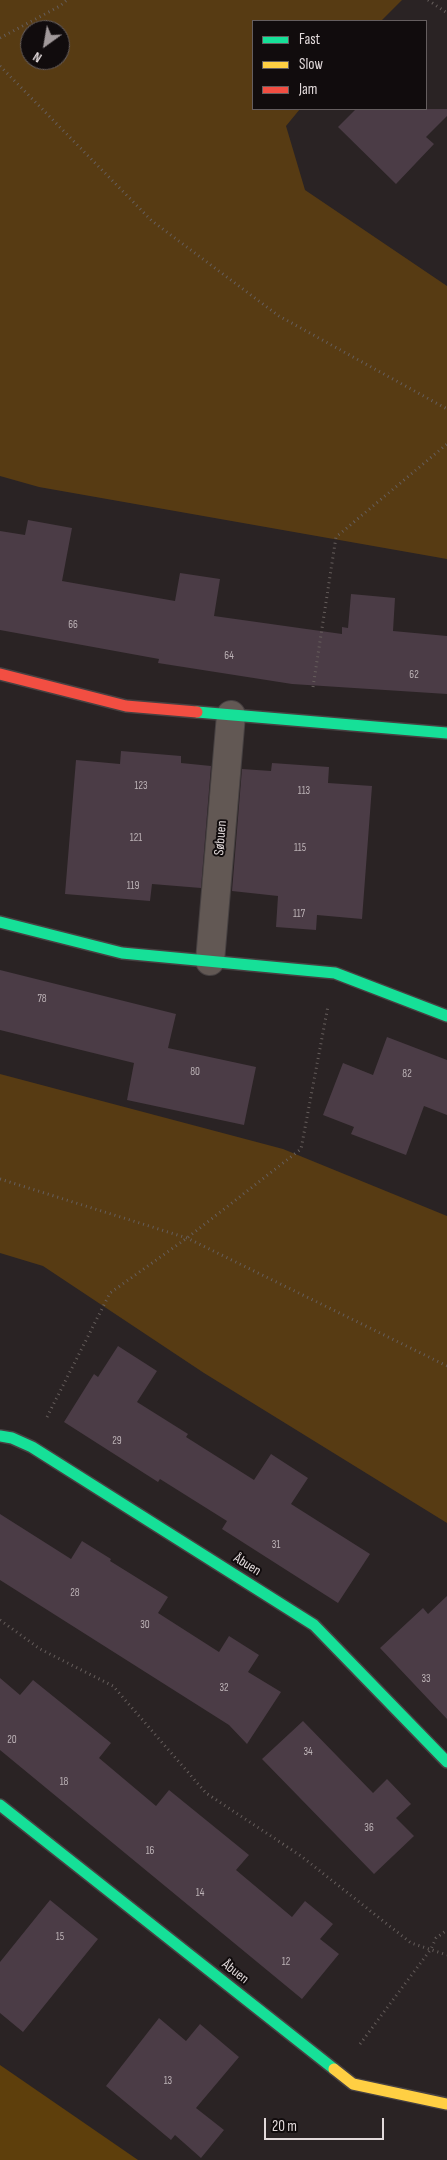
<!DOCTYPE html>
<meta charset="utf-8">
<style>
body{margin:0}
#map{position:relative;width:447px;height:2160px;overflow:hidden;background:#2a2324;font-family:"Sofia Sans Condensed",sans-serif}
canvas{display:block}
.legend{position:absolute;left:252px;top:20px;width:175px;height:90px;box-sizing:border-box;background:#110c0d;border:1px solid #655e5f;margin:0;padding:6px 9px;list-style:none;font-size:15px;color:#e2dadb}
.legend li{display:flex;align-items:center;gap:10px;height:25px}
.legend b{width:25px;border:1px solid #655e5f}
.north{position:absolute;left:20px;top:20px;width:50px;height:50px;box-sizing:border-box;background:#110c0d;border:1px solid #655e5f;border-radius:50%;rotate:212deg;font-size:14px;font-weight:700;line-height:20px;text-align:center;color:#e2dadb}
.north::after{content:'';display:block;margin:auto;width:18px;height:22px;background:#a29a9b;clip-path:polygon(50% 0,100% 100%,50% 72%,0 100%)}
.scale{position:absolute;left:264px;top:2118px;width:120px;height:22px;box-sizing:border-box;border:2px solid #e2dadb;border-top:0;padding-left:6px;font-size:15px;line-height:18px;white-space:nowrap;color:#e2dadb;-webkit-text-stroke:4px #110c0d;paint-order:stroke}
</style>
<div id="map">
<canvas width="447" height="2160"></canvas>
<ul class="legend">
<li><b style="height:6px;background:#16e098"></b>Fast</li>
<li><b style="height:6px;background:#ffcf43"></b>Slow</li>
<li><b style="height:6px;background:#f24e42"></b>Jam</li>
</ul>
<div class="north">N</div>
<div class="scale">20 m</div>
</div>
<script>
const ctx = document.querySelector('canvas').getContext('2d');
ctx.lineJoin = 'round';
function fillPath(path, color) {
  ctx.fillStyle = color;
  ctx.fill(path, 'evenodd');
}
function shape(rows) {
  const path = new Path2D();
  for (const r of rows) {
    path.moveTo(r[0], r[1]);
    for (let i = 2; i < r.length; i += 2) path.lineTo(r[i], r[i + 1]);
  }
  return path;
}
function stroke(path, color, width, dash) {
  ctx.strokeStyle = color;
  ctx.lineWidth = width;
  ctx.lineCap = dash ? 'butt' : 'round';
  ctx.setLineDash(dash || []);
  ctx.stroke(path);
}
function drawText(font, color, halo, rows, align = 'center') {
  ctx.font = font + ' "Sofia Sans Condensed",sans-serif';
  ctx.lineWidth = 4;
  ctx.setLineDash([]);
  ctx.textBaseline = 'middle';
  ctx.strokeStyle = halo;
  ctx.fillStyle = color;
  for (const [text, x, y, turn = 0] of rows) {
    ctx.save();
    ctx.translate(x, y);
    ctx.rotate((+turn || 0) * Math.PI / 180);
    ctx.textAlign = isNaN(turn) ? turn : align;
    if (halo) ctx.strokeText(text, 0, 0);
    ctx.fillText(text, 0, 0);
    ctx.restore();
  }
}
fillPath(shape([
 [0,0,402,0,381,21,253,21,253,109,300,109,286,126,305,190,447,286,447,559,39,487,0,476],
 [30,30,60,30,60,60,30,60],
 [0,1074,283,1149,447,1216,447,1523,204,1373,43,1266,0,1253]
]), '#573b13');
fillPath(shape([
 [0,2065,138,2160,0,2160]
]), '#5e3f0c');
fillPath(shape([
 [356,109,447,109,447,116,426,137,434,144,396,184,338,127],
 [28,520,72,528,62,581,175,601,180,573,220,579,214,616,342,634,342,627,348,628,351,594,395,598,393,631,447,636,447,694,292,684,158,663,159,659,0,630,0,531,25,535],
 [121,751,181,756,181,763,211,766,201,888,152,884,150,901,65,894,76,760,120,764],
 [272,763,329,767,328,783,372,786,362,919,317,915,316,930,276,927,278,896,232,891,242,769,271,771],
 [0,970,176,1014,168,1048,256,1067,244,1125,127,1100,134,1063,0,1030],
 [387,1037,447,1060,447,1115,424,1106,406,1155,351,1134,354,1127,323,1115,343,1063,373,1075],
 [118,1346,157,1371,137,1402,188,1434,186,1437,254,1480,271,1454,308,1478,291,1504,370,1554,338,1603,222,1529,227,1521,160,1479,158,1482,64,1422,94,1374,98,1377],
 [0,1514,71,1559,82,1541,111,1559,110,1561,168,1597,158,1613,219,1652,229,1636,259,1655,248,1672,281,1692,247,1744,229,1725,0,1580],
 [447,1596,447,1719,380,1648,423,1608,428,1614],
 [0,1678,20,1695,33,1680,111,1743,99,1758,156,1806,169,1790,249,1855,236,1870,292,1917,305,1901,333,1924,320,1939,339,1954,302,1999,0,1750],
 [303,1721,373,1793,387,1779,411,1804,396,1818,414,1836,374,1874,262,1759],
 [50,1900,98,1939,23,2032,0,2013,0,1962],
 [159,2018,186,2041,200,2024,239,2057,196,2108,224,2130,201,2158,175,2135,171,2140,106,2086]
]), '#4b3c46');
const street = shape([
 [210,961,231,715]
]);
const fast = shape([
 [197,712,447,733],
 [0,922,122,953,335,973,447,1016],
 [0,1436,12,1438,32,1447,314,1625,447,1762],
 [0,1805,334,2069]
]);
const slow = shape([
 [334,2069,353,2084,447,2104]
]);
const jam = shape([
 [0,674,126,706,197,712]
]);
stroke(street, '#474142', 30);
stroke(fast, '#474142', 14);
stroke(slow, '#474142', 14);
stroke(jam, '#474142', 14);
stroke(shape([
 [428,0,447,13],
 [0,38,60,6,67,0],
 [0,66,152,221,279,316,447,409],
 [313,687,336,537,447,444],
 [0,1179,187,1238,447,1366],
 [47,1417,110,1293,187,1238,301,1149,328,1006],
 [0,1620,40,1649,113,1686,206,1793,301,1856,411,1943,447,1955],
 [360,2044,431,1949,436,1938,447,1930]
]), '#665e5c', 3, [1, 4]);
stroke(street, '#625854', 28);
stroke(fast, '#16e098', 11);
stroke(slow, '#ffcf43', 11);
stroke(jam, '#f24e42', 11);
drawText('11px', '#bcb2b6', null, [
 ["66",73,625],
 ["64",229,656],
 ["62",414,675],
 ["123",141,786],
 ["113",304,791],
 ["121",136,838],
 ["115",300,848],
 ["119",133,886],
 ["117",299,914],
 ["78",42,999],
 ["80",195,1072],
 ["82",407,1074],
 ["29",117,1441],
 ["31",276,1545],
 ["28",75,1593],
 ["30",145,1625],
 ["33",426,1679],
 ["32",224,1688],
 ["20",12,1740],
 ["34",308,1752],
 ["18",64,1782],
 ["36",369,1828],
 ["16",150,1851],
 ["14",200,1893],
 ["15",60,1937],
 ["12",286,1962],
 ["13",168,2081]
]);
drawText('14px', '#e2dadb', '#110c0d', [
 ["Søbuen",221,838,-85],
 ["Åbuen",247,1565,32],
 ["Åbuen",235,1972,38]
]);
</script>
